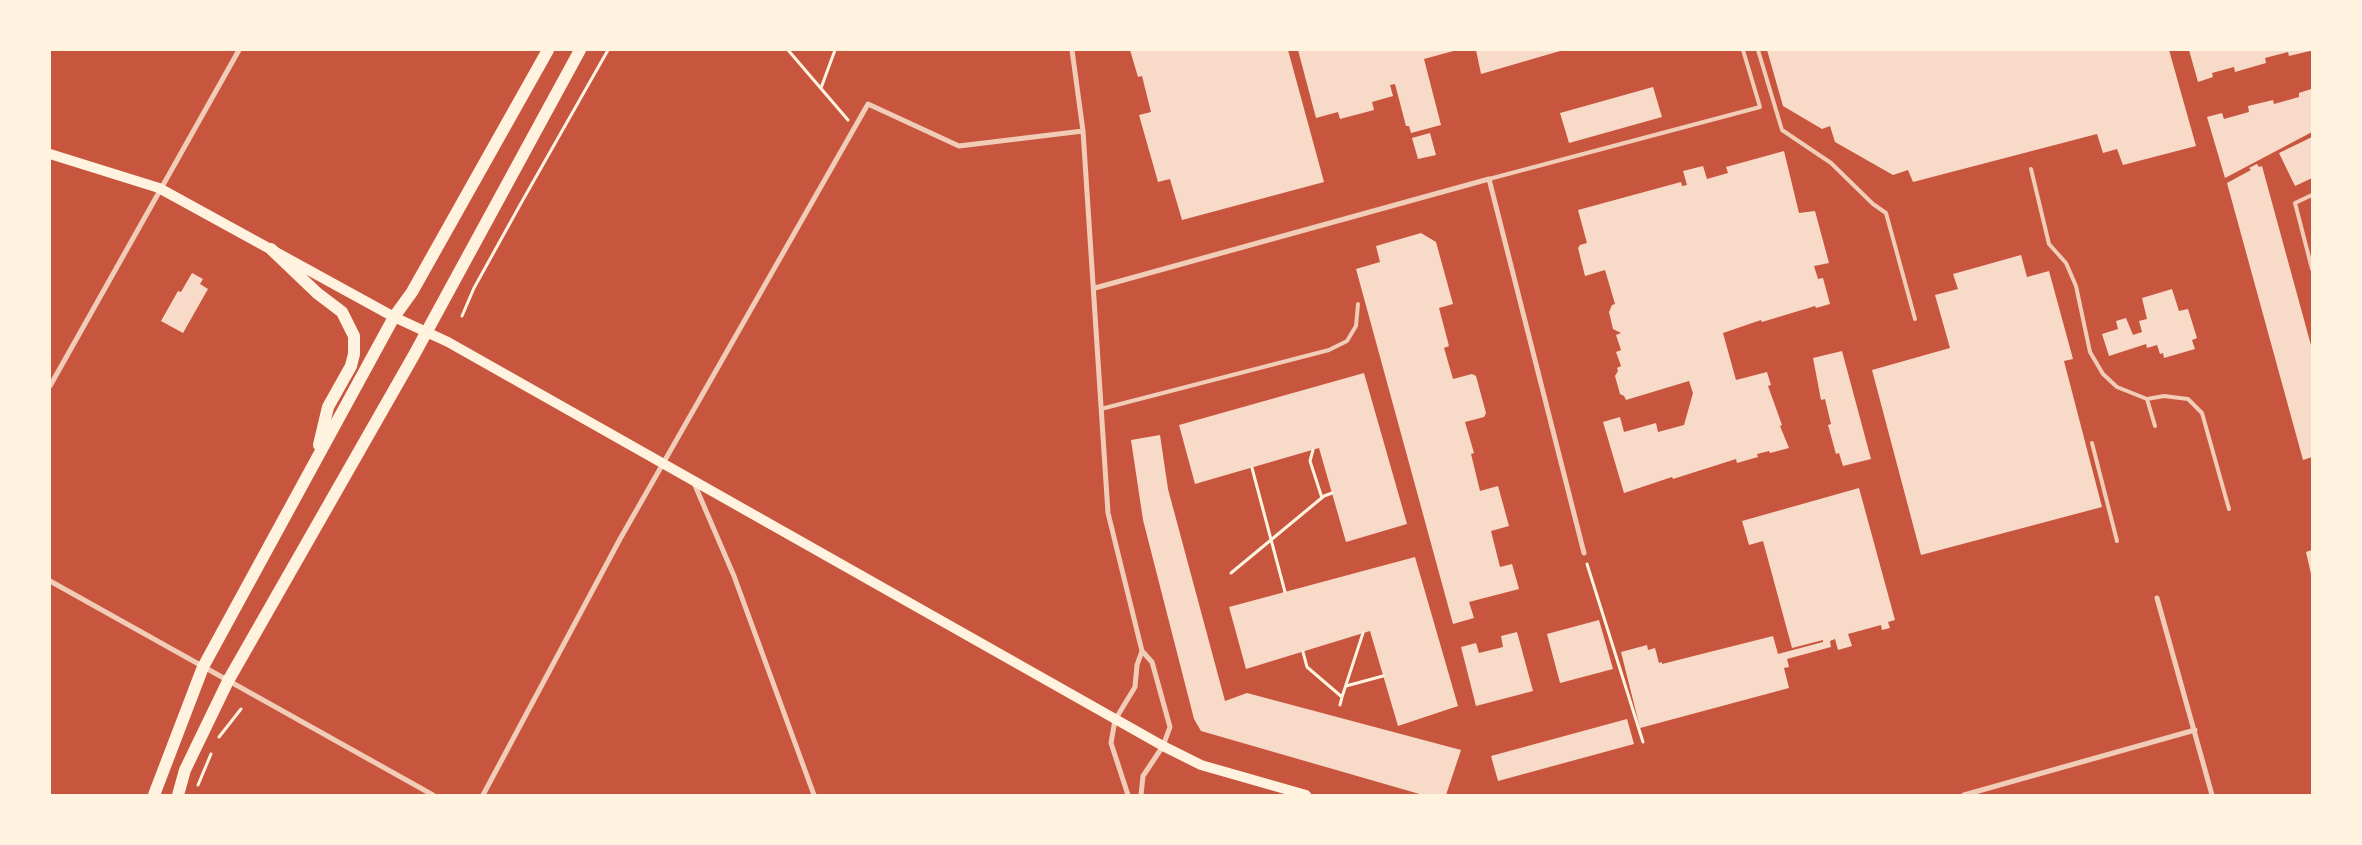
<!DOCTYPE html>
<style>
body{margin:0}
#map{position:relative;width:2362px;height:845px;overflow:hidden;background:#c8553d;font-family:Lato,sans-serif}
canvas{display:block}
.frame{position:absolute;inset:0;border:51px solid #fff3e0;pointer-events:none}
</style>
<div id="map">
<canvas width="2362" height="845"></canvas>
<div class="frame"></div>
</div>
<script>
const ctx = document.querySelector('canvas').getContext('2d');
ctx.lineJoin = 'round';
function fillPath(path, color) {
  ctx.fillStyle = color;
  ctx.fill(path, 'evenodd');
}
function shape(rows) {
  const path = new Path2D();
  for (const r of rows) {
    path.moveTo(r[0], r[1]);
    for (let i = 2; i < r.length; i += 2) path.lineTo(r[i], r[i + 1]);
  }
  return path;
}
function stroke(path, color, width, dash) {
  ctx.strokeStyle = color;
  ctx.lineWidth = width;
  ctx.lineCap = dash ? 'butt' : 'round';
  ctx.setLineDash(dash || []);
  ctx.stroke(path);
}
fillPath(shape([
 [1130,50,1288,50,1324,182,1182,220,1170,179,1158,182,1139,115,1151,112,1142,76,1138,77],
 [1298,50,1457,50,1424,59,1441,125,1411,133,1409,126,1406,126,1395,84,1390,85,1393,96,1372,102,1374,110,1340,119,1338,112,1316,118],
 [1476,50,1559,50,1560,51,1481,74],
 [1767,50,2169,50,2196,146,2123,165,2117,149,2103,153,2097,134,1913,182,1908,170,1893,175,1835,142,1830,126,1822,129,1783,106],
 [2189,50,2310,50,2310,51,2289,56,2288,52,2265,58,2266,63,2235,72,2234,67,2212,73,2213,77,2198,82],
 [1653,87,1662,117,1569,143,1560,113],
 [2311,89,2312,132,2225,178,2207,117,2222,113,2224,119,2249,112,2248,106,2273,100,2274,104,2299,97,2299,93],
 [1430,133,1436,155,1418,159,1412,138],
 [2312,137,2312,178,2295,186,2279,153],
 [1784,151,1799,213,1815,211,1829,263,1814,266,1818,279,1823,278,1830,304,1816,308,1815,306,1762,322,1761,320,1723,333,1736,380,1767,372,1771,385,1768,386,1782,425,1780,426,1789,448,1770,453,1769,451,1757,454,1758,457,1737,463,1736,459,1673,479,1672,477,1624,493,1603,422,1620,417,1624,432,1656,423,1658,432,1684,425,1693,393,1689,381,1626,400,1624,396,1620,394,1615,376,1618,371,1617,368,1621,366,1616,352,1621,350,1616,335,1621,333,1613,329,1609,312,1612,305,1615,304,1605,270,1585,276,1578,248,1580,245,1587,243,1578,210,1681,182,1682,186,1687,185,1683,171,1703,166,1707,179,1728,173,1726,167],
 [2257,164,2259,167,2262,166,2312,349,2312,457,2303,460,2227,183,2251,170,2249,168],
 [1421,233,1436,242,1453,304,1439,308,1449,346,1444,348,1453,379,1472,374,1476,376,1486,413,1484,417,1465,422,1474,453,1471,454,1480,491,1498,486,1509,526,1491,531,1500,567,1512,564,1519,589,1469,602,1474,618,1453,624,1356,269,1380,262,1376,246],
 [2021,255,2027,277,2049,271,2073,359,2064,361,2102,507,1921,555,1872,370,1950,348,1935,295,1958,289,1953,274],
 [192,273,203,279,200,284,208,289,183,333,161,321,178,291,181,292],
 [2172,289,2179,311,2188,309,2197,338,2192,340,2195,349,2164,358,2163,353,2160,354,2157,345,2147,348,2146,344,2109,356,2102,334,2118,329,2116,321,2126,318,2133,335,2142,332,2139,321,2147,319,2142,298],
 [1842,351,1871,459,1843,466,1839,453,1836,454,1828,425,1831,424,1825,399,1821,400,1813,358],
 [1364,373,1407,524,1346,542,1319,448,1195,484,1179,425],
 [1160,435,1168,489,1225,701,1247,693,1461,750,1446,795,1423,795,1201,731,1194,719,1143,520,1131,440],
 [1859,488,1895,620,1888,622,1890,628,1882,630,1881,625,1848,634,1852,646,1838,650,1835,639,1830,641,1831,647,1787,659,1789,667,1784,668,1789,688,1640,728,1621,652,1647,645,1648,650,1655,648,1659,663,1662,662,1662,664,1773,636,1778,654,1823,642,1823,640,1792,648,1763,541,1749,545,1742,521],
 [2312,550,2312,573,2311,574,2306,552],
 [1415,557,1458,706,1398,726,1370,631,1246,669,1229,607],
 [1599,620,1613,669,1560,683,1547,634],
 [1517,632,1533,691,1476,706,1461,647,1476,643,1479,653,1503,647,1501,636],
 [1627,719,1634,744,1498,781,1491,756]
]), '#f7dbc8');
stroke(shape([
 [788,50,848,120],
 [821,88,835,50],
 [462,316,474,288,520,205,608,50],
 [1313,450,1310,461,1322,498],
 [1252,468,1285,592],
 [1587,564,1643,742],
 [1231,573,1324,496,1332,493],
 [1303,652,1307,667,1342,697,1340,705],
 [1346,686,1383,676],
 [1342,697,1363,633],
 [219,737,241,709],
 [198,785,211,754]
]), '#fff3e0', 3);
stroke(shape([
 [1758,50,1782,130,1831,163,1873,204,1886,213,1915,319],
 [2031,169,2049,244,2066,263,2076,286,2090,352,2103,374,2117,387,2147,399,2164,396,2188,399,2202,413,2229,509],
 [1489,179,1760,107,1743,50],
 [2312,195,2295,203,2312,269],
 [2147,399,2155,426],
 [1101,409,1329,350,1347,341,1356,326,1358,304],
 [2092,443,2117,541]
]), '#f1ccb7', 4);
stroke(shape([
 [1072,50,1083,131,1108,513,1142,651,1152,662,1170,727,1163,746,1143,776,1141,795],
 [1095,288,1489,179,1584,553],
 [50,386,239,50],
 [694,483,734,576,814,795],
 [50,581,433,795],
 [2157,598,2212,795],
 [483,795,620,539,868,104,959,146,1083,131],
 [1128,795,1111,743,1115,720,1135,687,1137,665,1142,651],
 [1964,795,2195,730]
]), '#f1ccb7', 5);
stroke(shape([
 [50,154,159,188,394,317,448,342,1163,746,1201,765,1306,795]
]), '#fff3e0', 10);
stroke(shape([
 [271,249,317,293,342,312,354,336,354,354,351,366,328,407,319,445],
 [154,795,203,667,394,317,412,292,548,50],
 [178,795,185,770,228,681,414,355,580,50]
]), '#fff3e0', 12);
</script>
